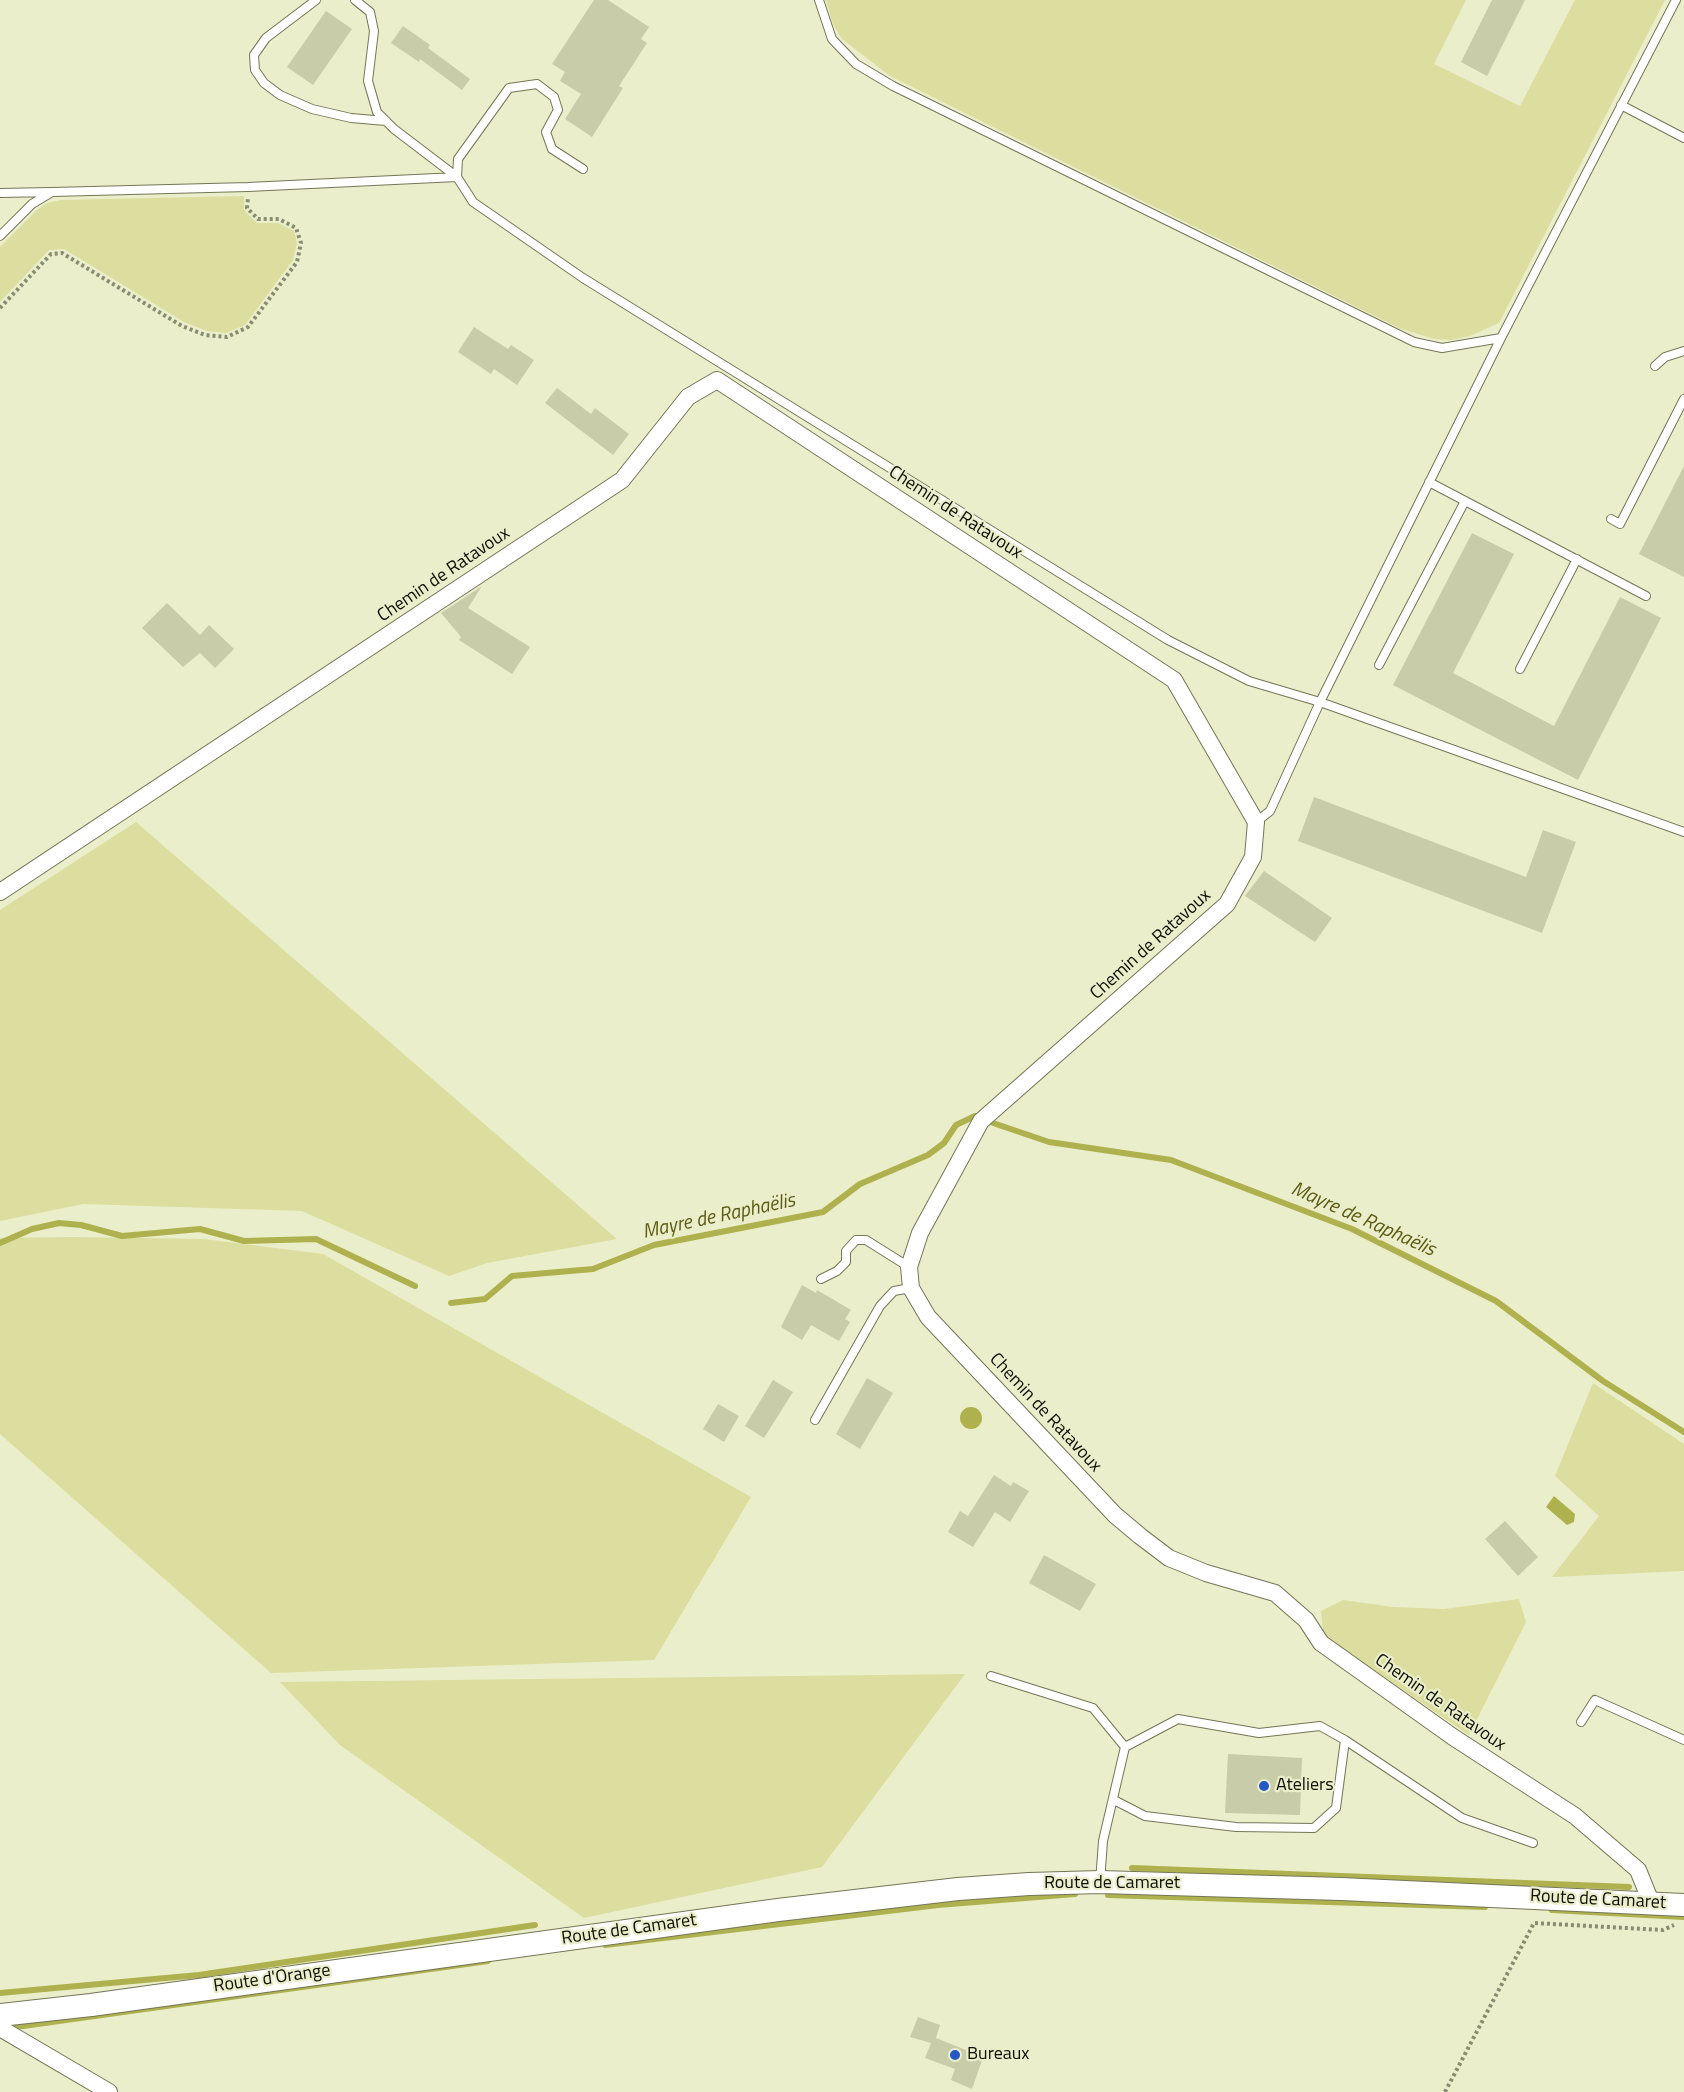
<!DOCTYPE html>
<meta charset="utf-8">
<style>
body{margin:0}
canvas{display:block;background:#ebeeca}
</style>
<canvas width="1684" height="2092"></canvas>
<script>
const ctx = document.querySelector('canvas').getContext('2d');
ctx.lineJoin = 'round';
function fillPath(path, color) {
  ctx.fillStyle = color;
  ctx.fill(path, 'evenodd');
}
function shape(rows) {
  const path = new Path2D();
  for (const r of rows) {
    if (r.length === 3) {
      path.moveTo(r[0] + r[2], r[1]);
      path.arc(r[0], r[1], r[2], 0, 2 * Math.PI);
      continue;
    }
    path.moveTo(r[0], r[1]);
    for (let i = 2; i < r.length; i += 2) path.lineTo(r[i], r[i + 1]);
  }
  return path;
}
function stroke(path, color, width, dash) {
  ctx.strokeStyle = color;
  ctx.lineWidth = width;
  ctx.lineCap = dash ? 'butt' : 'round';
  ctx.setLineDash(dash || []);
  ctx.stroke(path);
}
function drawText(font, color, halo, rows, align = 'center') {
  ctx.font = font + ' "Titillium Web",sans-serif';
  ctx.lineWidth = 4.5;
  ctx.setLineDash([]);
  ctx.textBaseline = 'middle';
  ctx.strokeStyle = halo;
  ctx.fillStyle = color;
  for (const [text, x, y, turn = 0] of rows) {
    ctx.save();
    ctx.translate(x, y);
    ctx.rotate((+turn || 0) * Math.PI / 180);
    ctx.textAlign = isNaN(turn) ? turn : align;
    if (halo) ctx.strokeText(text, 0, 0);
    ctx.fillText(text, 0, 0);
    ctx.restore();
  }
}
fillPath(shape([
 [826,0,1466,0,1434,64,1520,106,1575,0,1665,0,1499,323,1470,336,1451,340,1434,339,1399,328,890,76,842,39,833,24],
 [244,196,244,210,257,223,278,223,294,231,297,243,293,260,245,325,226,333,207,331,184,322,64,249,49,250,0,302,0,247,36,211,47,203,61,200],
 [136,822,617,1239,487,1263,449,1276,302,1211,83,1204,0,1221,0,910],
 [71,1237,204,1239,323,1254,751,1497,654,1660,271,1673,0,1434,0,1238],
 [1593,1383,1684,1444,1684,1571,1552,1577,1599,1516,1555,1476],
 [1519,1599,1526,1622,1469,1735,1328,1639,1323,1632,1321,1611,1343,1600,1393,1607,1444,1609],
 [965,1674,822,1867,584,1918,340,1745,280,1682]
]), '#dbde9e');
fillPath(shape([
 [971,1418,11],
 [1554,1496,1575,1514,1574,1522,1567,1525,1546,1507]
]), '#aeb14d');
stroke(shape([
 [993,1123,1049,1142,1171,1160,1352,1229,1496,1301,1603,1381,1684,1432],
 [0,1243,32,1229,59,1223,81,1225,122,1236,200,1229,244,1241,316,1239,415,1286],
 [451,1303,485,1299,512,1276,593,1269,654,1245,823,1212,860,1184,928,1155,944,1143,956,1125,975,1116],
 [1132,1868,1629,1887],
 [1108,1895,1485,1907],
 [1552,1910,1684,1917],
 [605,1945,938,1905,1075,1894],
 [0,1993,199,1975,535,1925],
 [16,2027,488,1961]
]), '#aeb14d', 6);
fillPath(shape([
 [594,0,608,0,649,27,641,39,647,43,619,86,623,88,592,137,565,119,581,94,560,81,565,72,552,64],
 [1492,0,1525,0,1487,76,1461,62],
 [326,11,352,29,313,85,287,67],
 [403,26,430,45,428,48,470,79,462,90,420,59,419,62,391,43],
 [474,327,508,349,511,345,534,360,517,385,494,369,491,374,458,352],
 [557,388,591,414,595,408,629,434,613,455,545,403],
 [1684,466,1684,577,1639,554],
 [1472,533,1514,554,1453,673,1554,726,1620,597,1661,618,1578,780,1393,685],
 [482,586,468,608,530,647,512,674,459,640,461,637,441,613],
 [167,603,200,635,209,625,234,649,215,668,200,653,183,667,142,628],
 [1314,797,1526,877,1543,830,1576,842,1542,933,1298,841],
 [1264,871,1332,918,1315,942,1245,896],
 [802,1285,816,1293,817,1290,851,1310,845,1319,850,1322,839,1341,811,1325,802,1340,781,1327],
 [867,1378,893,1393,860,1449,836,1434],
 [773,1380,793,1392,764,1438,745,1426],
 [718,1404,739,1416,724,1442,703,1429],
 [994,1475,1011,1486,1013,1482,1029,1491,1010,1522,995,1512,973,1547,948,1532,960,1511,968,1516],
 [1505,1521,1538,1557,1518,1576,1485,1539],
 [1044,1555,1096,1584,1080,1611,1029,1583],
 [1228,1754,1302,1758,1300,1815,1225,1813],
 [918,2017,940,2025,936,2038,966,2050,968,2046,985,2052,972,2089,951,2080,955,2069,925,2058,931,2043,910,2037]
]), '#c9cca9');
const lane = shape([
 [316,0,266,38,254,55,255,70,264,83,280,95,312,109,351,118,386,121],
 [355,0,370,12,374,31,368,81,377,112,394,129,457,177],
 [819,0,832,39,856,64,893,86,1414,342,1442,348,1501,338,1676,0],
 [1621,105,1684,138],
 [583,169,552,149,546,132,558,110,554,97,537,84,509,88,458,159,457,177,473,202,583,278,1168,640,1249,681,1320,702,1501,338],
 [0,193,51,192],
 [0,236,32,204,52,192,248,187,457,177],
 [1655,366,1665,357,1684,351],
 [1429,482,1646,596],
 [1611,519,1620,524,1684,399],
 [1379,665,1465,501],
 [1520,669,1577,559],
 [1256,822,1270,811,1320,702,1684,832],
 [821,1279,837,1271,846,1262,846,1251,856,1240,866,1240,909,1267],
 [815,1420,880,1306,894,1291,911,1288],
 [991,1676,1093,1708,1125,1747],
 [1581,1722,1595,1700,1684,1740],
 [1345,1740,1462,1818,1533,1843],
 [1100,1882,1103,1841,1125,1747,1178,1719,1259,1733,1320,1726,1345,1740,1336,1808,1314,1828,1236,1827,1145,1816,1114,1800]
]);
const street = shape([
 [0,892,622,480,688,397,717,380,1174,680,1256,822,1253,857,1227,904,981,1121,920,1233,909,1267,911,1288,928,1317,1115,1515,1140,1536,1169,1558,1206,1573,1275,1593,1306,1620,1321,1643,1453,1737,1575,1816,1638,1870,1651,1902],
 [0,2028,109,2092]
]);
const secondary = shape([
 [0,2015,91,2005,778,1910,958,1889,1029,1884,1100,1882,1341,1889,1684,1905]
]);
stroke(lane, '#747656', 10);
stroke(street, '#747656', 18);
stroke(secondary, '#747656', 24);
stroke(shape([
 [0,308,51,254,62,253,182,326,205,335,227,337,248,327,297,262,301,243,296,228,279,219,258,219,247,208,248,198],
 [1445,2092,1534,1923,1663,1930,1674,1925]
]), '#898b72', 4, [3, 3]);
stroke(lane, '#fff', 8);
stroke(street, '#fff', 16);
stroke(secondary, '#fff', 22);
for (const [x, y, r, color] of [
 [1264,1786,6,"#2558c5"],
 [955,2055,6,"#2558c5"]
]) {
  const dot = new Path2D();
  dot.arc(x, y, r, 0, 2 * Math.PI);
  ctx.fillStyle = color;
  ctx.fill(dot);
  stroke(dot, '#ebeeca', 2);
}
drawText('18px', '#0d0d03', '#ebeeca', [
 ["Chemin de Ratavoux",955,513,33],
 ["Chemin de Ratavoux",444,575,-34],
 ["Chemin de Ratavoux",1151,945,-42],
 ["Chemin de Ratavoux",1045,1413,47],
 ["Chemin de Ratavoux",1440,1703,35],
 ["Route de Camaret",1112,1884],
 ["Route de Camaret",1598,1900,3],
 ["Route de Camaret",629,1930,-8],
 ["Route d'Orange",272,1979,-8]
]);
drawText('18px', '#0d0d03', '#ebeeca', [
 ["Ateliers",1276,1786],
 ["Bureaux",967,2055]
], 'left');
drawText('italic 20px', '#5b5c13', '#ebeeca', [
 ["Mayre de Raphaëlis",719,1217,-12],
 ["Mayre de Raphaëlis",1363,1220,24]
]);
</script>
